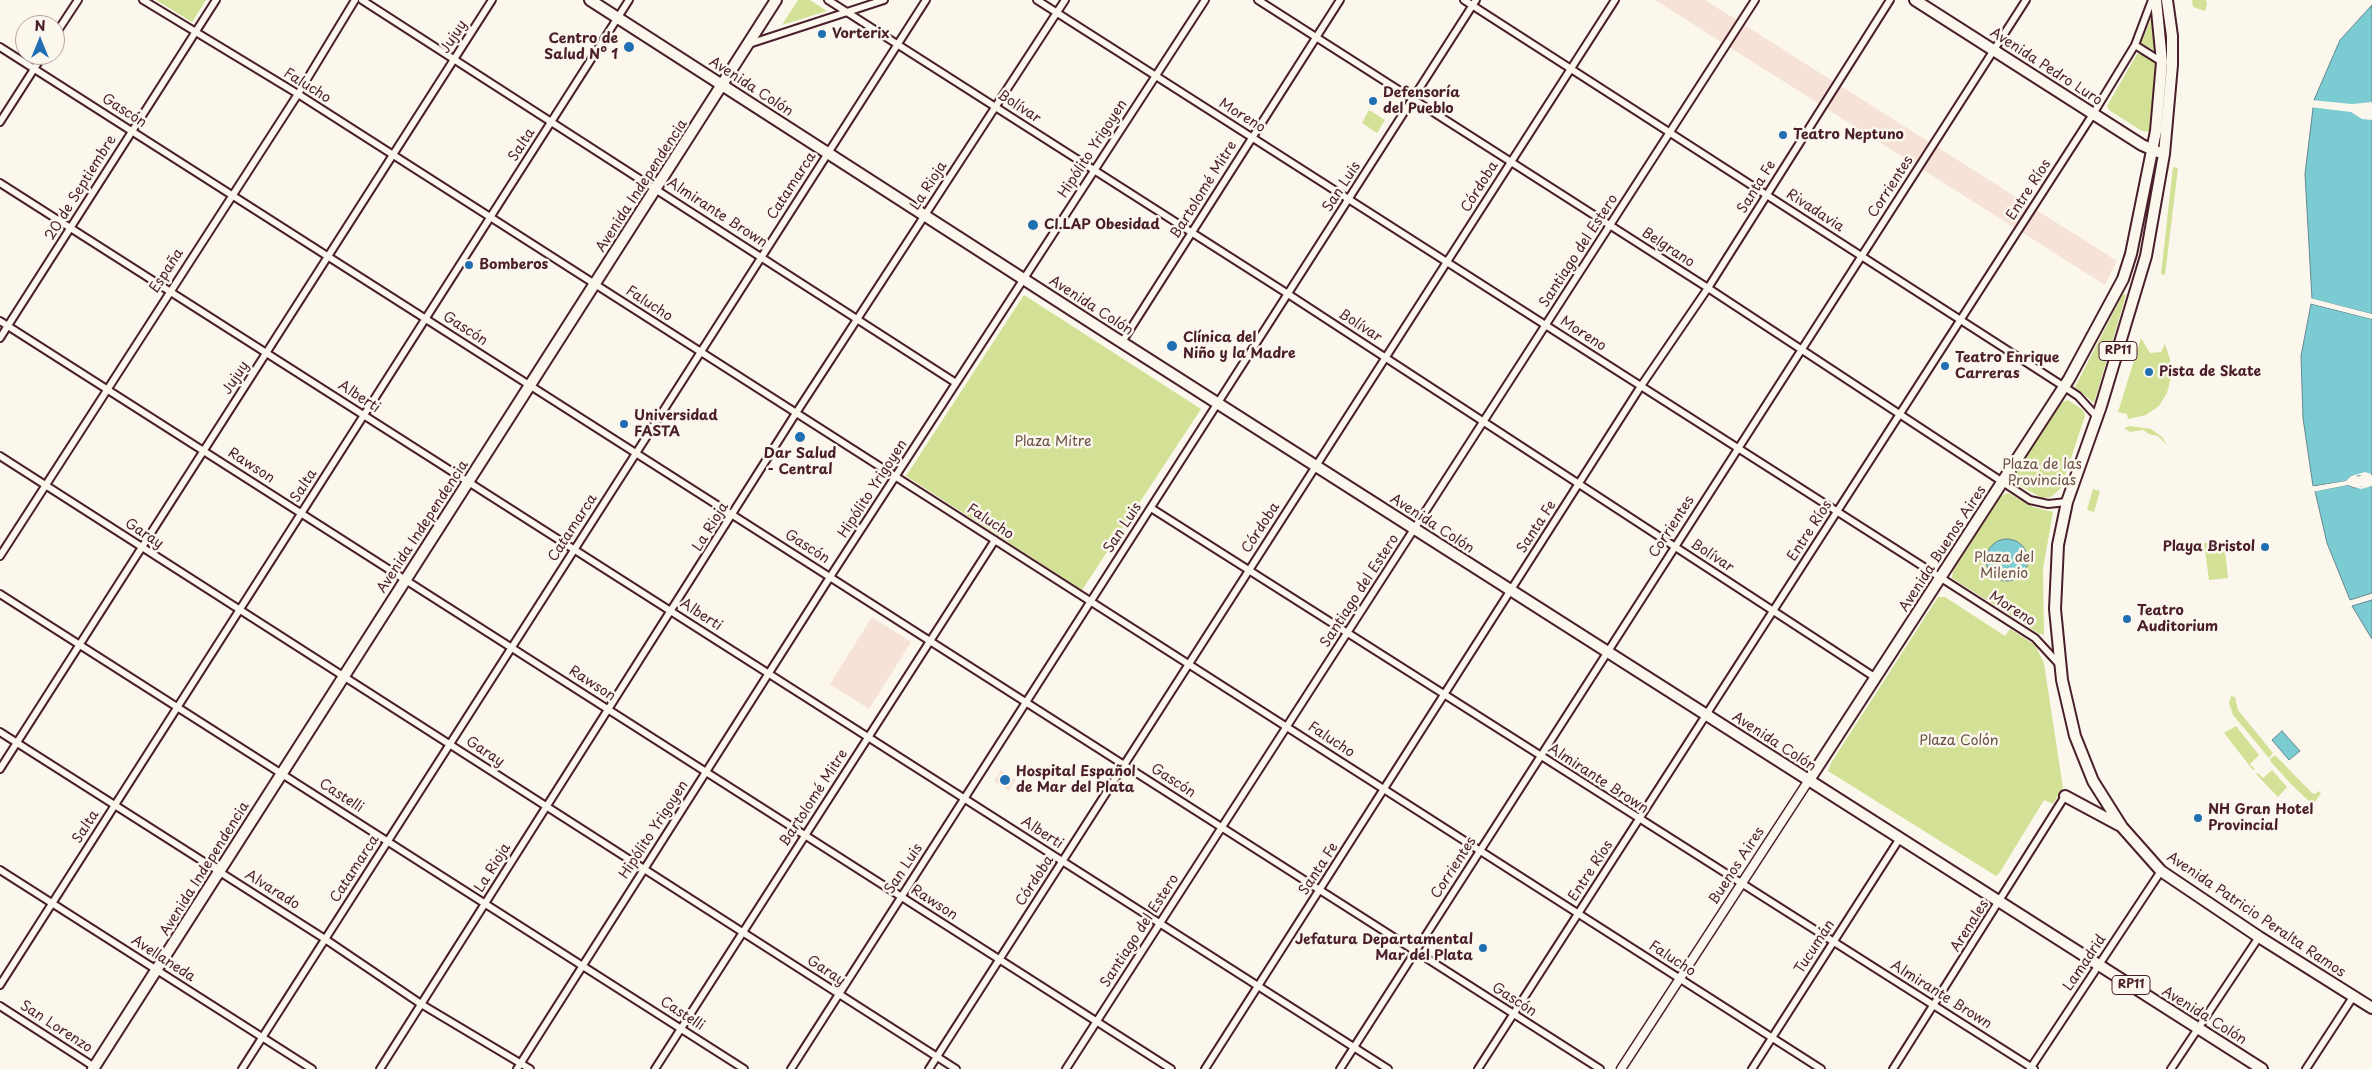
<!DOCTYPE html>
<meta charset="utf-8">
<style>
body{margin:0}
#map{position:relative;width:2372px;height:1069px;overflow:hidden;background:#fbf7ec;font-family:"Playpen Sans",sans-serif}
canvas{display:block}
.north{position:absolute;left:15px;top:15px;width:50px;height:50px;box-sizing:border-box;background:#fbf7ec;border:1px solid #b4a19f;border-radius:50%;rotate:0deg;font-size:14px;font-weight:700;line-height:20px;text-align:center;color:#4a1f2b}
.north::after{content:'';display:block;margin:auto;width:18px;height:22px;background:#1f6fb2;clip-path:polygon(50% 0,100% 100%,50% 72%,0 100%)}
</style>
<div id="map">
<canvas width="2372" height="1069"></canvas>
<div class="north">N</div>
</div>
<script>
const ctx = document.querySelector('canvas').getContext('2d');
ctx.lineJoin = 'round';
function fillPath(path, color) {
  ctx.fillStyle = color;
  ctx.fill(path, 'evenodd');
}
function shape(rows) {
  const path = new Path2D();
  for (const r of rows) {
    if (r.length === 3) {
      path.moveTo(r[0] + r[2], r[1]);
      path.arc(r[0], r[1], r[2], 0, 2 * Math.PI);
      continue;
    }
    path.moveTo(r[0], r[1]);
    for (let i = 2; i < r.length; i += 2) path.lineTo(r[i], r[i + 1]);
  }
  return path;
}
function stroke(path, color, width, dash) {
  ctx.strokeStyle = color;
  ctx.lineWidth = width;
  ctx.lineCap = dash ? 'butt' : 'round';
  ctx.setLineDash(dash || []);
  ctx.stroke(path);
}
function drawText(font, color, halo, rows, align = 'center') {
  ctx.font = font + ' "Playpen Sans",sans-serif';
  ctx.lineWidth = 5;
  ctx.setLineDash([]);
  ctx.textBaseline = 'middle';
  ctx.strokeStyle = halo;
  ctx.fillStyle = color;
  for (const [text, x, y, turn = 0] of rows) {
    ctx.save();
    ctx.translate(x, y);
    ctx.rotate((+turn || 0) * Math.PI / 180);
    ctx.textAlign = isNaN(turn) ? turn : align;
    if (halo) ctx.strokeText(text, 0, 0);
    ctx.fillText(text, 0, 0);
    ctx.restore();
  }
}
fillPath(shape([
 [1655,0,1705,0,2117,261,2105,285],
 [872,617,911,642,869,709,830,684],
 [1001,770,1016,780,1009,791,994,781]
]), '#f6e2d7');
fillPath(shape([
 [156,0,206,0,192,22],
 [798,0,810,0,827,11,782,25],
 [2192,0,2206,0,2207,5,2205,11,2193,7],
 [2153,14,2157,52,2141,43],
 [2137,54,2141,54,2157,64,2150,132,2142,131,2109,110,2107,106],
 [1369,110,1385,120,1377,133,1362,123],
 [2173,167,2178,168,2165,275,2161,274],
 [2123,294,2126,295,2094,403,2075,387],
 [1024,295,1201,409,1082,590,906,476],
 [2141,338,2150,353,2161,352,2165,344,2170,359,2171,377,2167,393,2159,406,2146,415,2128,419,2127,414,2118,412],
 [2068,400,2083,410,2085,416,2061,488,2051,497,2042,498,2017,484,2014,476,2060,403],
 [2130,426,2151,429,2162,437,2167,445,2158,436,2149,434,2143,430,2130,432,2124,428],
 [2093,489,2100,491,2094,512,2087,510],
 [2008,493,2033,507,2053,512,2043,569,2044,635,2038,633,1952,578,1953,571,2001,496],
 [2224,541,2228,578,2209,580,2204,543],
 [1938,597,1945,597,2005,636,2010,629,2035,645,2044,663,2063,788,2053,804,2044,800,2000,872,1996,876,1828,771,1831,763],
 [2231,696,2235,697,2238,710,2273,753,2269,758,2233,715,2229,703],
 [2236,726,2259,755,2250,764,2255,769,2253,770,2224,733],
 [2275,755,2312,793,2316,794,2318,791,2321,793,2313,805,2291,784,2271,762,2270,759],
 [2272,770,2287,787,2278,797,2256,774,2258,773,2263,778]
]), '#d2e195');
const water = shape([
 [2372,5,2372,314,2312,299,2305,174,2314,100,2340,40,2372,5],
 [2311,304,2372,319,2372,475,2351,476,2347,481,2313,486,2303,418,2301,356,2311,304],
 [2348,485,2354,488,2372,486,2372,593,2350,600,2327,543,2315,491,2348,485],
 [2007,560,21],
 [2372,600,2372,639,2352,606,2372,600],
 [2282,731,2300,751,2289,760,2272,740,2282,731]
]);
fillPath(water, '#7acbd2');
stroke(water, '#67868f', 1);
fillPath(shape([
 [2311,100,2352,104,2372,102,2372,120,2362,119,2351,112,2309,107],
 [2310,298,2372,314,2372,316,2312,301],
 [2312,301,2372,316,2372,319,2309,303],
 [2365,472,2371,474,2372,478,2358,475,2347,483,2314,489,2311,487,2346,481,2351,476],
 [2348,483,2361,487,2372,483,2372,486,2361,489,2348,485,2312,492,2314,489]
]), '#fbf7ec');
const minor = shape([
 [143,0,298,94,1821,1069],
 [362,0,956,383],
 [828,0,1288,294,1876,678],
 [1037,0,2035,638,2059,664],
 [1258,0,1708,288,2030,500,2048,504,2067,502],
 [1464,0,2063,386,2078,396,2097,417],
 [55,35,78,0],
 [749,44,884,0],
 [2135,45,2162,62],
 [0,47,1600,1069],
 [0,122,43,55],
 [0,183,1388,1069],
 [0,321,1171,1069],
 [0,338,216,0],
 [1122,342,1340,0],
 [0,456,956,1069],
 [1151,508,2034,1069],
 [0,556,298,94,355,0],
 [0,594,744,1069],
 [0,732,325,939,421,1004,530,1069],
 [0,769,492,0],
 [0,870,312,1069],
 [0,985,629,0],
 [0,1006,96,1068],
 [242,1069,926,0],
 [380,1069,796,413,1065,0],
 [517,1069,830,577,1205,0],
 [655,1069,995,540],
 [791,1069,1476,0],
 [929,1069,1615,0],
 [1066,1069,1755,0],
 [1205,1069,1641,386,1708,288,1890,0],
 [1340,1069,2026,0],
 [1478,1069,2093,114,2135,45,2152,0],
 [1752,1069,1900,838],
 [1893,1069,2065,796],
 [2030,1069,2161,871],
 [2171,1069,2259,937],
 [2306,1069,2353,997]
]);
const tertiary = shape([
 [1621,1069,1809,780]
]);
const primary = shape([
 [590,0,1112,336,2262,1069],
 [1915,0,2142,145,2158,152],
 [2167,0,2172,36,2172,65,2164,154,2146,256,2101,406,2067,502,2058,545,2055,609,2062,680,2075,736,2093,781,2122,827,2161,871,2259,937,2372,1008],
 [1809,780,2069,379,2123,279,2131,254,2156,131,2162,62,2156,0],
 [2065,796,2119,825],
 [93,1069,776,0]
]);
stroke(minor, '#4a1f2b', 10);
stroke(tertiary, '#4a1f2b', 11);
stroke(primary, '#4a1f2b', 14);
stroke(minor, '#fbf7ec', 6);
stroke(tertiary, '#fbf7ec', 8);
stroke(primary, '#fbf7ec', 10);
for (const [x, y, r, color] of [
 [822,34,5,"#1f6fb2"],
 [629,47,6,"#1f6fb2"],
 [1373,101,5,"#1f6fb2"],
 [1783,135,5,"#1f6fb2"],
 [1033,225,6,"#1f6fb2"],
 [469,265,5,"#1f6fb2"],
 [1172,346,6,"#1f6fb2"],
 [1945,366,5,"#1f6fb2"],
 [2149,372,5,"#1f6fb2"],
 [624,424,5,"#1f6fb2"],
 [800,437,6,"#1f6fb2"],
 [2265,547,5,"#1f6fb2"],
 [2127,619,5,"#1f6fb2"],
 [1005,780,6,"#1f6fb2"],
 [2198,818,5,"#1f6fb2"],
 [1483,948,5,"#1f6fb2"]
]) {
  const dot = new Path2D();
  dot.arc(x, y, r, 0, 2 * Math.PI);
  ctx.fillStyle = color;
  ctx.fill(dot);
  stroke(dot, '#fbf7ec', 2);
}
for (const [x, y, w] of [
 [2118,351,38],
 [2131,985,38]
]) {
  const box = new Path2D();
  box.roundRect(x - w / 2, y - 9.5, w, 19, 4);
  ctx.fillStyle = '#fbf7ec';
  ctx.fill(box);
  stroke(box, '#4a1f2b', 1);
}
drawText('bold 12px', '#4a1f2b', null, [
 ["RP11",2118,351],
 ["RP11",2131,985]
]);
drawText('bold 14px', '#4a1f2b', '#fbf7ec', [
 ["Vorterix",832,34],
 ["Centro de",618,39,"right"],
 ["Salud Nº 1",618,55,"right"],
 ["Defensoría",1383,93],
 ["del Pueblo",1383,109],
 ["Teatro Neptuno",1793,135],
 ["CI.LAP Obesidad",1044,225],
 ["Bomberos",479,265],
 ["Clínica del",1183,338],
 ["Niño y la Madre",1183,354],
 ["Teatro Enrique",1955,358],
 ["Carreras",1955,374],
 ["Pista de Skate",2159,372],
 ["Universidad",634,416],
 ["FASTA",634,432],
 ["Dar Salud",800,454,"center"],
 ["- Central",800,470,"center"],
 ["Playa Bristol",2255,547,"right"],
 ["Teatro",2137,611],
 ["Auditorium",2137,627],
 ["Hospital Español",1016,772],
 ["de Mar del Plata",1016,788],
 ["NH Gran Hotel",2208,810],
 ["Provincial",2208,826],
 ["Jefatura Departamental",1473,940,"right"],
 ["Mar del Plata",1473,956,"right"]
], 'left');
drawText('14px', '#4a1f2b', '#fbf7ec', [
 ["Jujuy",454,37,-57],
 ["Avenida Pedro Luro",2046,67,33],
 ["Falucho",307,86,32],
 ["Avenida Colón",751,87,33],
 ["Bolívar",1019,107,33],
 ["Gascón",124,111,33],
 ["Moreno",1242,116,32],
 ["Salta",522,145,-57],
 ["Hipólito Yrigoyen",1093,149,-57],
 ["Avenida Independencia",642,186,-57],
 ["Catamarca",792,186,-57],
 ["La Rioja",929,186,-57],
 ["San Luis",1342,187,-57],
 ["Córdoba",1480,187,-58],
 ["Santa Fe",1757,187,-58],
 ["Corrientes",1891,187,-57],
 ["20 de Septiembre",81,188,-58],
 ["Bartolomé Mitre",1204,190,-58],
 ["Entre Ríos",2029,190,-57],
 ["Rivadavia",1815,211,33],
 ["Almirante Brown",717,213,33],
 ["Belgrano",1668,248,33],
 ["Santiago del Estero",1579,251,-57],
 ["España",167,271,-57],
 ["Falucho",649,304,33],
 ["Avenida Colón",1091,306,33],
 ["Bolívar",1360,326,33],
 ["Gascón",465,329,33],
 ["Moreno",1583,334,33],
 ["Jujuy",236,378,-57],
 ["Alberti",359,397,33],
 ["Rawson",251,466,33],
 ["Salta",304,486,-57],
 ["Hipólito Yrigoyen",873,489,-57],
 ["Falucho",990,522,33],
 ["Avenida Colón",1432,524,33],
 ["Avenida Independencia",423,527,-57],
 ["La Rioja",711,527,-58],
 ["Santa Fe",1537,527,-57],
 ["Corrientes",1672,527,-57],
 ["Catamarca",573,528,-57],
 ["San Luis",1123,528,-57],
 ["Córdoba",1261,528,-57],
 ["Entre Ríos",1810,531,-57],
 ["Garay",144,534,33],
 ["Gascón",807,547,33],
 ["Avenida Buenos Aires",1943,549,-57],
 ["Bolívar",1712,556,33],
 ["Santiago del Estero",1360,591,-57],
 ["Moreno",2012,609,33],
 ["Alberti",701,615,33],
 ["Rawson",592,684,33],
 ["Falucho",1331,740,33],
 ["Avenida Colón",1774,742,33],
 ["Garay",485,752,33],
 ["Almirante Brown",1598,779,33],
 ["Gascón",1173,781,33],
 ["Castelli",341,796,33],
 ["Bartolomé Mitre",814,798,-57],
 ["Salta",86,827,-57],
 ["Hipólito Yrigoyen",654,830,-57],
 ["Alberti",1042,833,33],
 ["Buenos Aires",1737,866,-57],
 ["La Rioja",493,868,-58],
 ["Corrientes",1454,868,-57],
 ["Avenida Independencia",205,869,-58],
 ["Catamarca",355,869,-57],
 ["San Luis",904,869,-57],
 ["Santa Fe",1319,869,-57],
 ["Entre Ríos",1591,871,-57],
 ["Córdoba",1035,881,-57],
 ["Alvarado",272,890,32],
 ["Rawson",934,903,33],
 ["Avenida Patricio Peralta Ramos",2256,915,34],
 ["Arenales",1970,926,-58],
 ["Santiago del Estero",1140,931,-57],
 ["Tucumán",1815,947,-57],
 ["Avellaneda",163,959,33],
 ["Falucho",1672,959,33],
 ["Lamadrid",2085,963,-56],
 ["Garay",826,971,33],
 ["Almirante Brown",1941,995,32],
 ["Gascón",1514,1000,33],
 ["Castelli",682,1014,33],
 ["Avenida Colón",2204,1016,32],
 ["San Lorenzo",56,1027,33]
]);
drawText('14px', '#6c5046', '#fbf7ec', [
 ["Plaza Mitre",1053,442],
 ["Plaza de las",2042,465],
 ["Provincias",2042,481],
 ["Plaza del",2004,558],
 ["Milenio",2004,574],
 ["Plaza Colón",1959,741]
]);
</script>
